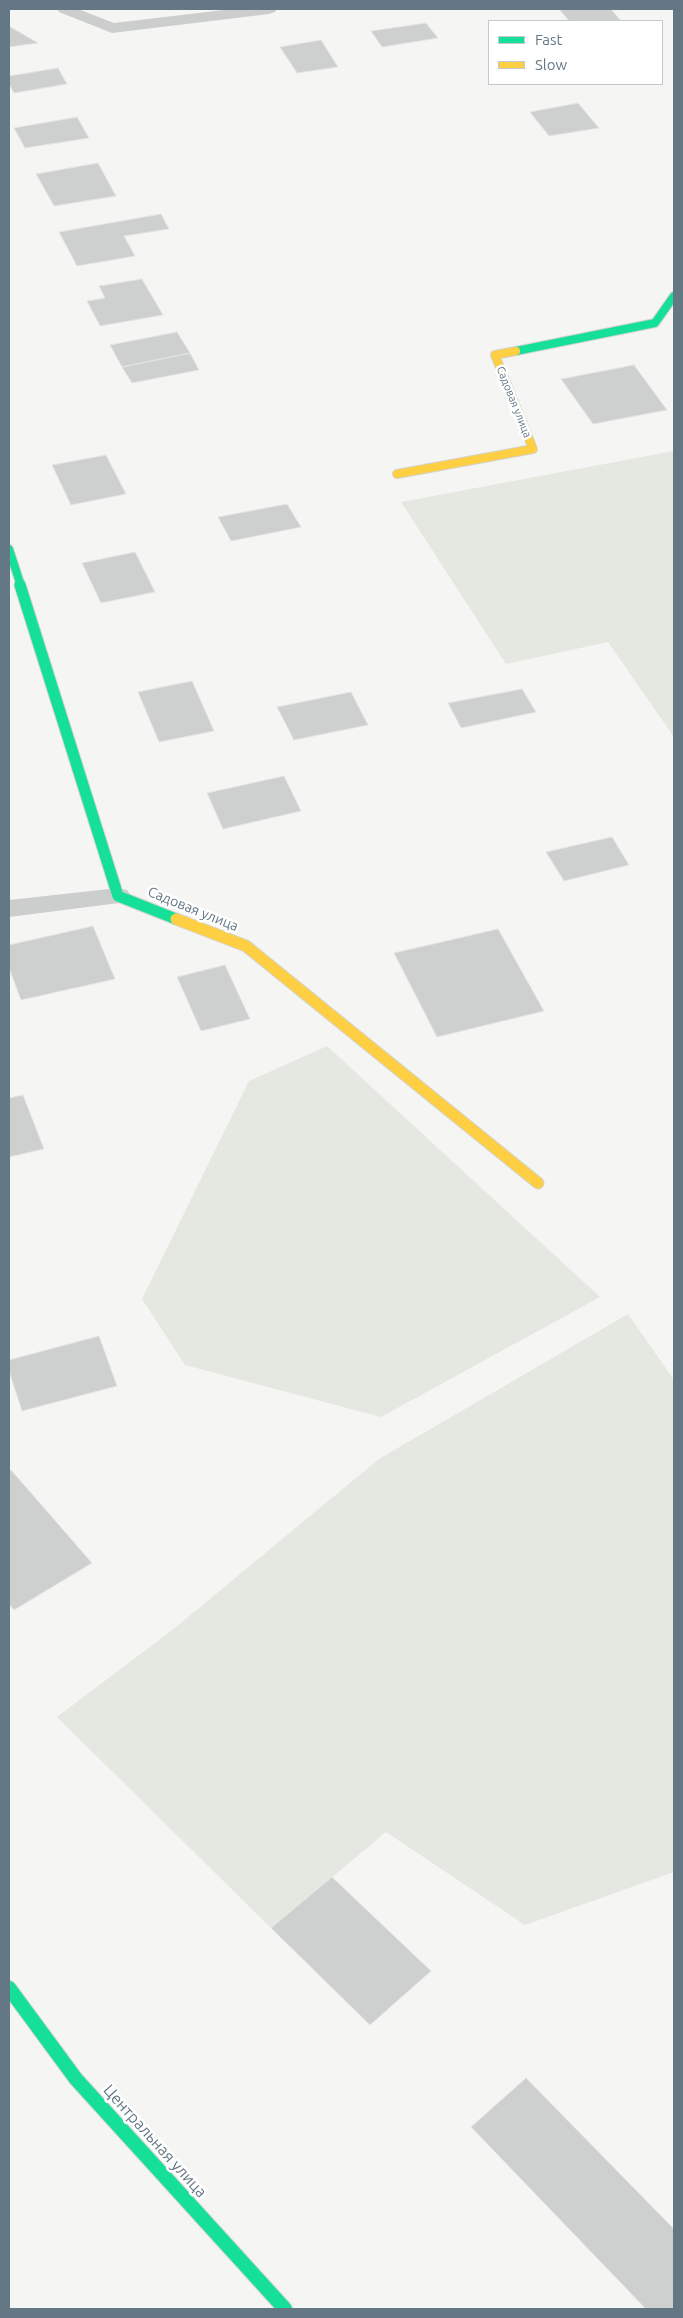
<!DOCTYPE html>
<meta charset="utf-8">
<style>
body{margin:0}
#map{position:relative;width:683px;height:2318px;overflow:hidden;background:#f5f5f3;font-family:Ubuntu,sans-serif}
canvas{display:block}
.frame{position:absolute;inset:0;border:10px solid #647784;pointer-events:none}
.legend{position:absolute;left:488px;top:20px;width:175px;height:65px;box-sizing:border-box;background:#fff;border:1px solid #c1c9ce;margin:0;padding:6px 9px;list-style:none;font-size:15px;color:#647784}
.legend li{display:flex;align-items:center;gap:10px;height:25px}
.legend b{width:25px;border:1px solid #c1c9ce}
</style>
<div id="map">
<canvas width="683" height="2318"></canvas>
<div class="frame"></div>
<ul class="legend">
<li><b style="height:6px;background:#16e098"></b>Fast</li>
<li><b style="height:6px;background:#ffcf43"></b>Slow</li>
</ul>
</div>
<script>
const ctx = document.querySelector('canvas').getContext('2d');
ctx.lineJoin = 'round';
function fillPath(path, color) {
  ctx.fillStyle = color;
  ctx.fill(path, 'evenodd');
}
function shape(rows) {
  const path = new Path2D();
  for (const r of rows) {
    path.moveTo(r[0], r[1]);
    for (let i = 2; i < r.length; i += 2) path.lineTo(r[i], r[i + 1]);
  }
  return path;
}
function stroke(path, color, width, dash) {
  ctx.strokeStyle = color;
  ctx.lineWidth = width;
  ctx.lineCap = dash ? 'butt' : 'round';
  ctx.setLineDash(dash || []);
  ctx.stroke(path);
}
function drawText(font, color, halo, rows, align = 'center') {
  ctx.font = font + ' Ubuntu,sans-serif';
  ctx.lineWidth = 5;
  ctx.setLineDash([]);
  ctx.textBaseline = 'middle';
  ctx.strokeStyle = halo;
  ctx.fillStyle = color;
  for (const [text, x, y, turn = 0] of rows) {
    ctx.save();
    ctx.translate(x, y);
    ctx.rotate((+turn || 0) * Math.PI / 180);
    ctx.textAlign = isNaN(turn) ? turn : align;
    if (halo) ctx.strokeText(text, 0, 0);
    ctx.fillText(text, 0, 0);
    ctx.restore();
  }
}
fillPath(shape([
 [674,451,674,737,608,642,506,664,401,502],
 [327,1046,600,1297,381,1417,185,1365,142,1299,249,1081],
 [628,1314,674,1380,674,1872,525,1925,386,1832,271,1928,57,1717,171,1631,379,1459]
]), '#e4e8e1');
const building = shape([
 [559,9,611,9,621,21,569,21,559,9],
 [426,23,438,38,382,47,371,31,426,23],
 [9,26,38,43,9,47,9,26],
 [321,40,338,67,297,73,280,47,321,40],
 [58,68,67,84,14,93,9,84,9,76,58,68],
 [578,103,599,128,549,136,530,112,578,103],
 [77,117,89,138,25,148,14,128,77,117],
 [98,163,116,196,54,206,36,174,98,163],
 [161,214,169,229,124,236,135,256,77,266,59,232,161,214],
 [142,279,163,315,100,326,87,301,105,298,99,286,142,279],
 [177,332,190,353,122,367,110,345,177,332],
 [190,353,199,370,132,383,122,367,190,353],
 [634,365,667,410,593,424,561,379,634,365],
 [106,455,126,494,71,505,52,465,106,455],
 [287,504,301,527,231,541,218,517,287,504],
 [135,552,155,592,101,603,82,563,135,552],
 [192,681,214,731,159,742,138,692,192,681],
 [522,689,536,712,461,728,448,703,522,689],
 [351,692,368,725,294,740,277,707,351,692],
 [284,776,301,811,223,829,207,793,284,776],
 [612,837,629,865,564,881,546,852,612,837],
 [93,926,115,979,21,1000,9,968,9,945,93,926],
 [498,929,544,1011,437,1037,394,953,498,929],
 [225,965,250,1019,201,1031,177,977,225,965],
 [23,1095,44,1149,9,1157,9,1098,23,1095],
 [99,1336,117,1386,22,1411,9,1371,9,1360,99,1336],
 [11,1470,92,1563,14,1610,9,1604,9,1471,11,1470],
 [332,1877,431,1971,370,2025,271,1928,332,1877],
 [526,2078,674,2229,674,2309,646,2309,471,2127,526,2078]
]);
fillPath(building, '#ced0cf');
stroke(building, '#e4e4e3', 1);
const fastFar2 = shape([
 [516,351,655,323,674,296],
 [9,549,21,586]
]);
const fastFar1 = shape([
 [20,585,118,896,176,919]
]);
const fast = shape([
 [9,1988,76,2079,285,2309]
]);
const slowFar1 = shape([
 [397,474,533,449,495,355,516,351]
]);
const slow = shape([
 [176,919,246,946,538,1183]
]);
stroke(fastFar2, '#d2d3d4', 10);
stroke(fastFar1, '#d2d3d4', 13);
stroke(fast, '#d2d3d4', 16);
stroke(slowFar1, '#d2d3d4', 10);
stroke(slow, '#d2d3d4', 13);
fillPath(shape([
 [57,9,78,9,114,23,232,9,277,9,275,12,269,14,112,33,59,12,57,9]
]), '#cccece');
fillPath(shape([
 [118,888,127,890,131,896,127,902,9,917,9,900,118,888]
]), '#cccece');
stroke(fastFar2, '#16e098', 8);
stroke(fastFar1, '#16e098', 11);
stroke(fast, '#16e098', 14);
stroke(slowFar1, '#ffcf43', 8);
stroke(slow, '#ffcf43', 11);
drawText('11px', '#647784', '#fff', [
 ["Садовая улица",514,402,68]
]);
drawText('14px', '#647784', '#fff', [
 ["Садовая улица",193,909,22]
]);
drawText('16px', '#647784', '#fff', [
 ["Центральная улица",155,2141,48]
]);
</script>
